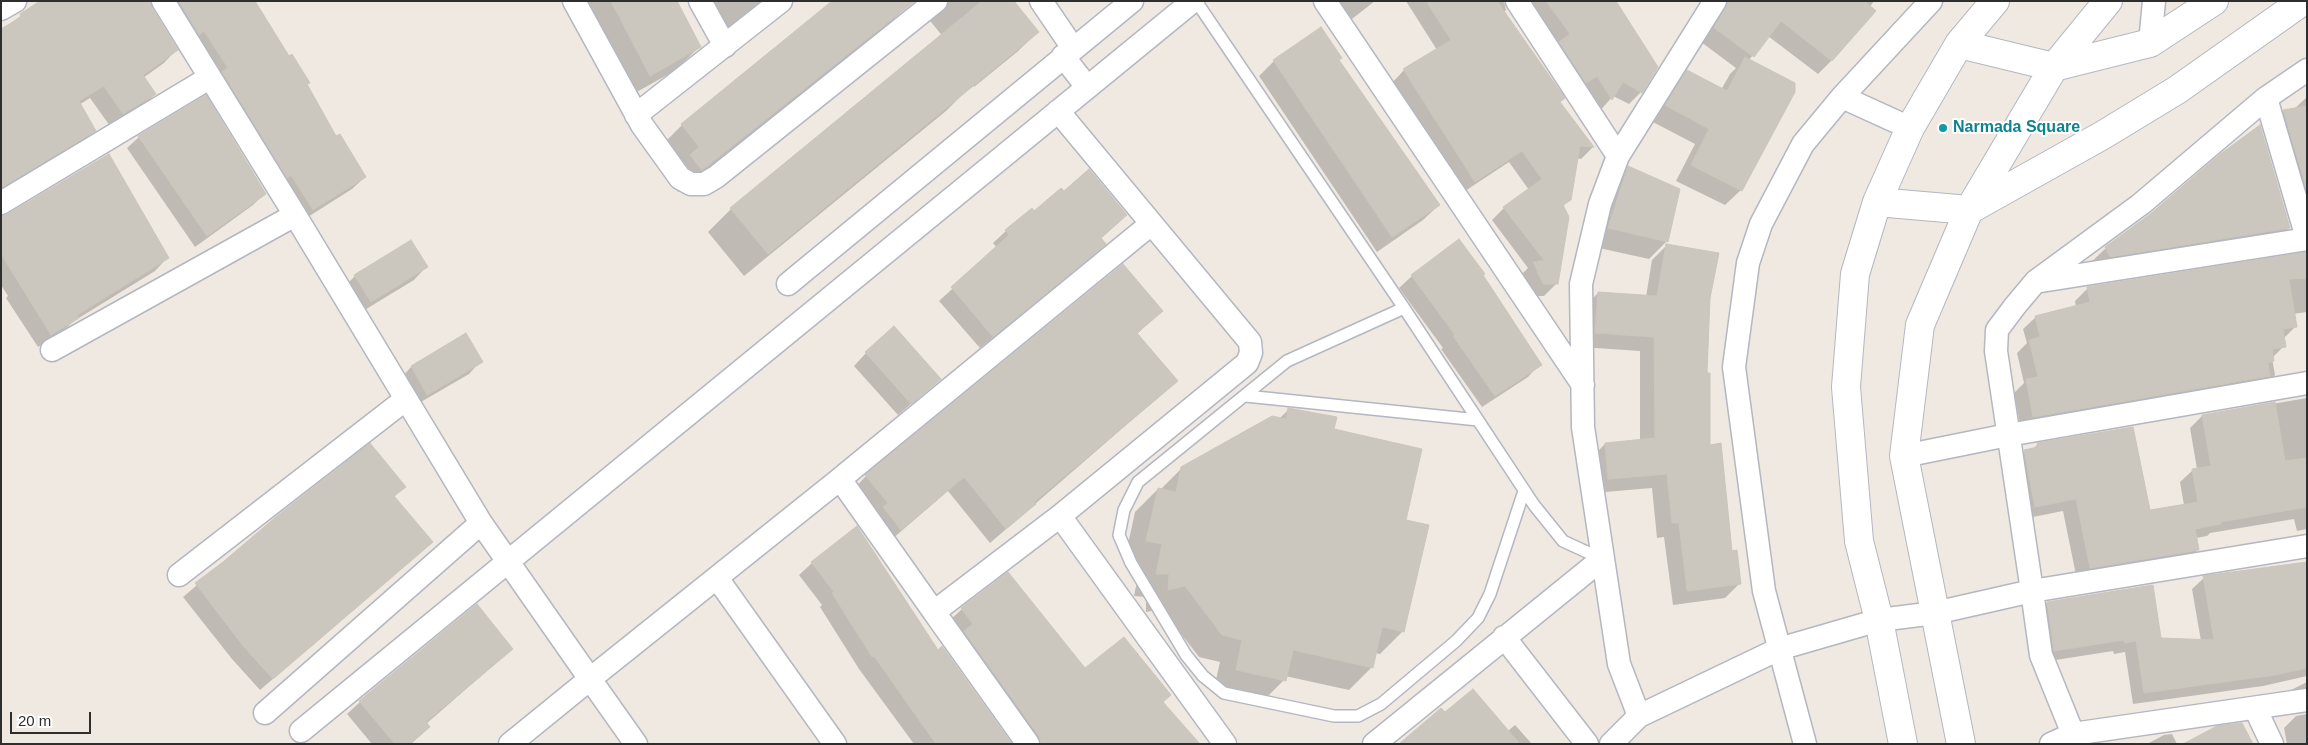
<!DOCTYPE html>
<style>
body{margin:0}
#map{position:relative;width:2308px;height:745px;overflow:hidden;background:#efe9e1;font-family:Helvetica,sans-serif}
canvas{display:block}
.frame{position:absolute;inset:0;border:2px solid #2e2e2e;pointer-events:none}
.scale{position:absolute;left:10px;top:712px;width:81px;height:22px;box-sizing:border-box;border:2px solid #2e2e2e;border-top:0;padding-left:6px;font-size:15px;line-height:18px;white-space:nowrap;color:#2e2e2e;-webkit-text-stroke:4px #fff;paint-order:stroke}
</style>
<div id="map">
<canvas width="2308" height="745"></canvas>
<div class="frame"></div>
<div class="scale">20 m</div>
</div>
<script>
const ctx = document.querySelector('canvas').getContext('2d');
ctx.lineJoin = 'round';
function fillPath(path, color) {
  ctx.fillStyle = color;
  ctx.fill(path, 'evenodd');
}
function shape(rows) {
  const path = new Path2D();
  for (const r of rows) {
    path.moveTo(r[0], r[1]);
    for (let i = 2; i < r.length; i += 2) path.lineTo(r[i], r[i + 1]);
  }
  return path;
}
function stroke(path, color, width, dash) {
  ctx.strokeStyle = color;
  ctx.lineWidth = width;
  ctx.lineCap = dash ? 'butt' : 'round';
  ctx.setLineDash(dash || []);
  ctx.stroke(path);
}
function drawText(font, color, halo, rows, align = 'center') {
  ctx.font = font + ' Helvetica,sans-serif';
  ctx.lineWidth = 4;
  ctx.setLineDash([]);
  ctx.textBaseline = 'middle';
  ctx.strokeStyle = halo;
  ctx.fillStyle = color;
  for (const [text, x, y, turn = 0] of rows) {
    ctx.save();
    ctx.translate(x, y);
    ctx.rotate((+turn || 0) * Math.PI / 180);
    ctx.textAlign = isNaN(turn) ? turn : align;
    if (halo) ctx.strokeText(text, 0, 0);
    ctx.fillText(text, 0, 0);
    ctx.restore();
  }
}
fillPath(shape([
 [42,1,150,1,150,8,176,50,164,63,143,78,155,94,142,107,110,126,90,98,79,105,94,131,81,143,1,191,1,30],
 [153,1,254,1,336,138,365,177,352,189,300,222],
 [576,1,675,1,699,47,676,70,626,98],
 [697,1,767,1,715,37],
 [834,1,905,8,882,31,678,192,667,178,659,148,682,125],
 [914,1,1012,1,1038,32,1017,52,974,87,941,40,944,38],
 [1333,1,1375,1,1348,22],
 [1406,1,1504,1,1506,10,1503,13,1559,102,1593,147,1581,159,1577,158,1570,199,1562,207,1557,283,1544,296,1531,296,1521,275,1528,268,1492,220,1504,208,1529,190,1509,162,1462,193,1392,83,1404,70,1437,50],
 [1525,1,1614,1,1641,92,1629,104,1613,96,1599,112],
 [1720,1,1874,1,1832,60,1818,74,1768,36,1749,60,1741,190,1725,205,1676,181,1695,144,1651,121,1672,87,1688,71,1721,90,1730,74,1736,68,1701,42],
 [1338,60,1439,205,1423,220,1377,252,1259,76,1274,61],
 [969,88,946,111,744,276,708,232,731,209],
 [2307,97,2307,244,2272,124,2284,111,2293,110],
 [139,137,265,193,253,205,195,247,127,148],
 [1628,168,1667,241,1649,259,1590,246,1610,186],
 [1064,193,1126,215,1100,239,1104,244,1092,256,980,348,939,301,997,248,993,243,1006,231,1032,209,1034,212],
 [1,216,8,216,167,258,155,271,74,321,64,330,38,347,6,298,8,296,1,285],
 [2289,228,2271,246,2087,266,2106,248],
 [1667,245,1709,298,1706,374,1709,446,1731,552,1740,583,1725,598,1673,605,1664,537,1657,538,1652,488,1593,493,1590,459,1605,444,1640,441,1640,351,1581,347,1583,308,1598,293,1646,297,1652,260],
 [2307,252,2307,312,2293,314,2296,326,2283,339,2284,346,2272,358,2275,375,2263,387,2021,429,2014,393,2024,383,2017,353,2027,343,2023,329,2036,317,2076,307,2075,301,2088,288],
 [426,267,414,280,358,314,342,289,355,276],
 [1412,276,1481,276,1540,364,1528,377,1482,407,1441,349,1443,348,1399,288],
 [1161,311,1137,334,1177,381,990,543,948,491,885,545,851,492,866,476],
 [466,335,481,361,469,374,414,406,399,380,411,367],
 [866,353,940,379,898,415,854,366],
 [2307,398,2307,529,2297,531,2294,519,2210,533,2207,536,2196,538,2198,550,2185,562,2077,580,2063,511,2023,519,2012,463,2025,451,2033,449,2038,444,2149,512,2184,505,2180,482,2193,470,2197,469,2190,428,2202,416],
 [1289,409,1333,430,1404,521,1403,631,1380,654,1375,653,1372,667,1349,690,1285,676,1284,680,1261,703,1213,693,1220,662,1199,657,1162,609,1146,612,1146,597,1134,596,1140,567,1124,563,1135,512,1158,489,1160,490,1182,468,1279,419],
 [404,487,393,498,432,542,260,690,232,659,183,597,277,517],
 [812,563,937,651,942,648,1012,744,914,744,859,669,820,607,822,605,799,575],
 [2307,566,2307,676,2263,686,2133,704,2125,652,2114,654,2113,651,2043,662,2036,614,2047,603,2160,639,2201,641,2192,589,2204,578],
 [1008,574,1085,670,1162,702,1198,744,1023,744,949,621,962,609],
 [512,649,426,724,429,727,411,744,372,744,347,714,360,702],
 [2307,682,2307,705,2282,700,2291,690],
 [1445,714,1508,731,1515,725,1532,744,1403,744],
 [2307,714,2307,744,2287,744,2284,728,2296,716],
 [2172,734,2177,744,2147,744,2164,735]
]), '#0003');
const building = shape([
 [40,1,150,1,152,8,178,50,143,75,156,94,123,114,104,86,79,101,96,131,1,188,1,29,21,17,20,14,40,1],
 [179,1,255,1,289,56,292,54,310,83,307,84,336,136,340,134,366,177,313,210,291,175,287,178,222,72,228,68,204,31,199,35,179,1],
 [611,1,677,1,701,47,650,76,611,1],
 [832,1,915,1,702,170,690,155,699,147,681,124,832,1],
 [982,1,1014,1,1039,32,768,254,730,208,982,1],
 [1426,1,1497,1,1565,98,1560,102,1594,147,1580,146,1571,200,1563,205,1569,217,1558,284,1543,284,1533,262,1544,260,1503,207,1542,179,1522,151,1475,182,1403,69,1451,40,1426,1],
 [1546,1,1616,1,1658,67,1642,93,1623,82,1612,100,1597,76,1586,83,1559,42,1570,34,1546,1],
 [1728,1,1865,1,1876,11,1832,61,1781,21,1754,57,1714,28,1728,1],
 [1321,27,1342,58,1339,60,1440,205,1392,237,1273,60,1321,27],
 [1745,57,1795,83,1795,92,1742,191,1691,165,1709,129,1665,105,1687,70,1727,91,1745,57],
 [206,95,266,194,207,236,138,136,206,95],
 [2307,106,2307,190,2283,110,2307,106],
 [2260,125,2290,228,2110,257,2105,247,2149,215,2219,155,2260,125],
 [109,154,169,258,77,315,79,318,51,335,1,254,1,216,8,214,109,154],
 [1628,166,1680,189,1668,242,1608,228,1628,166],
 [1089,169,1127,215,1101,238,1106,244,993,337,951,287,1009,235,1005,230,1032,208,1034,211,1061,188,1064,191,1089,169],
 [1459,239,1485,274,1483,275,1542,365,1495,396,1453,336,1455,335,1411,275,1459,239],
 [411,240,428,267,371,302,354,275,411,240],
 [1666,244,1719,253,1710,298,1707,373,1710,373,1710,445,1721,443,1732,551,1737,550,1741,584,1687,591,1679,523,1672,523,1667,474,1608,479,1605,443,1655,438,1654,337,1595,333,1598,292,1657,296,1666,244],
 [2307,252,2307,278,2289,279,2297,327,2283,329,2286,347,2272,349,2274,361,2268,363,2270,376,2033,417,2026,379,2038,377,2029,340,2040,337,2035,316,2090,302,2087,287,2307,252],
 [1123,264,1163,311,1137,333,1178,381,1034,502,1036,504,1006,529,964,477,901,530,883,507,888,503,865,475,1123,264],
 [894,326,941,379,911,404,865,352,894,326],
 [466,333,483,362,427,395,411,366,466,333],
 [2275,402,2285,461,2307,458,2307,507,2221,522,2221,524,2195,529,2199,550,2090,568,2076,499,2035,507,2024,450,2038,447,2037,443,2133,427,2150,510,2198,502,2192,469,2211,466,2202,415,2275,402],
 [1288,408,1337,417,1334,429,1422,449,1406,520,1429,525,1404,632,1382,627,1373,668,1293,650,1286,681,1236,670,1242,640,1222,635,1185,586,1168,590,1169,574,1156,574,1162,544,1146,541,1158,488,1176,492,1181,467,1272,416,1286,419,1288,408],
 [370,443,406,487,394,496,433,542,273,679,244,647,195,583,223,562,277,516,370,443],
 [857,526,938,650,942,646,1012,744,936,744,874,656,872,657,832,593,834,592,811,562,857,526],
 [2307,562,2307,668,2275,675,2144,693,2136,641,2125,643,2124,640,2054,651,2047,602,2153,585,2161,638,2214,640,2203,576,2307,562],
 [1008,572,1085,668,1124,637,1171,695,1163,702,1200,744,1041,744,1039,736,964,631,973,624,961,608,1008,572],
 [477,604,513,649,426,722,430,727,410,744,395,744,359,701,477,604],
 [1473,689,1520,744,1399,744,1441,708,1445,712,1473,689],
 [2242,723,2253,744,2183,744,2217,726,2242,723]
]);
fillPath(building, '#cbc7bf');
stroke(building, '#cbc5ba', 1);
const lane = shape([
 [1196,1,1404,308,1534,505,1563,541,1602,559],
 [1404,308,1287,361,1138,482,1124,510,1119,535,1131,563,1186,655,1203,676,1224,693,1334,716,1358,716,1381,704,1456,641,1478,618,1490,594,1524,491],
 [1246,396,1478,420]
]);
const street = shape([
 [163,1,295,215,481,523,590,679,510,744],
 [574,1,642,125,680,178,691,184,704,184,716,177,936,1],
 [700,1,725,46],
 [1041,1,1073,48],
 [1325,1,1583,385],
 [1517,1,1618,156],
 [1,9,15,1],
 [2150,43,2154,1],
 [1063,56,1087,87],
 [2266,98,2307,238],
 [1058,111,1250,342,1251,353,1247,363,1060,516,1225,744],
 [636,115,781,1],
 [1910,128,1842,97,1931,1],
 [1,203,209,78],
 [2041,281,2307,239],
 [788,284,1132,1],
 [52,350,295,215],
 [1904,456,2008,435,2307,383],
 [2307,546,2032,591,2041,655,2073,734,2307,700],
 [179,575,406,399],
 [717,578,835,744],
 [934,612,840,479,1151,224],
 [1504,637,1587,744],
 [2255,708,2272,744],
 [265,713,481,523],
 [1639,716,1619,664,1583,427,1581,284,1600,204,1618,156,1715,1],
 [301,731,1193,1],
 [636,744,590,679,840,479],
 [1028,744,934,612,1060,516],
 [1374,744,1602,559],
 [1611,744,1639,716,1779,649,1879,620,1935,613,2032,591,1996,351,1997,330,2015,306,2036,281,2141,204,2266,98,2307,70],
 [1805,744,1764,591,1734,367,1748,263,1761,224,1803,144,1842,97],
 [2051,744,2073,734,2078,744]
]);
const secondary = shape([
 [2108,1,2054,67,1969,210,1877,202,1910,128,1959,44,2054,67,2150,43,2214,1],
 [1959,44,1995,1],
 [1877,202,1855,274,1846,387,1859,541,1879,620,1903,744],
 [1961,744,1904,456,1920,325,1969,210,2103,135,2177,90,2303,1]
]);
stroke(lane, '#b4b7c1', 14);
stroke(street, '#b4b7c1', 25);
stroke(secondary, '#b4b7c1', 30);
stroke(lane, '#fff', 11);
stroke(street, '#fff', 22);
stroke(secondary, '#fff', 28);
for (const [x, y, r, color] of [
 [1943,128,5,"#0f9aa8"]
]) {
  const dot = new Path2D();
  dot.arc(x, y, r, 0, 2 * Math.PI);
  ctx.fillStyle = color;
  ctx.fill(dot);
  stroke(dot, '#fff', 2);
}
drawText('bold 16px', '#0d838f', '#fff', [
 ["Narmada Square",1953,128]
], 'left');
</script>
